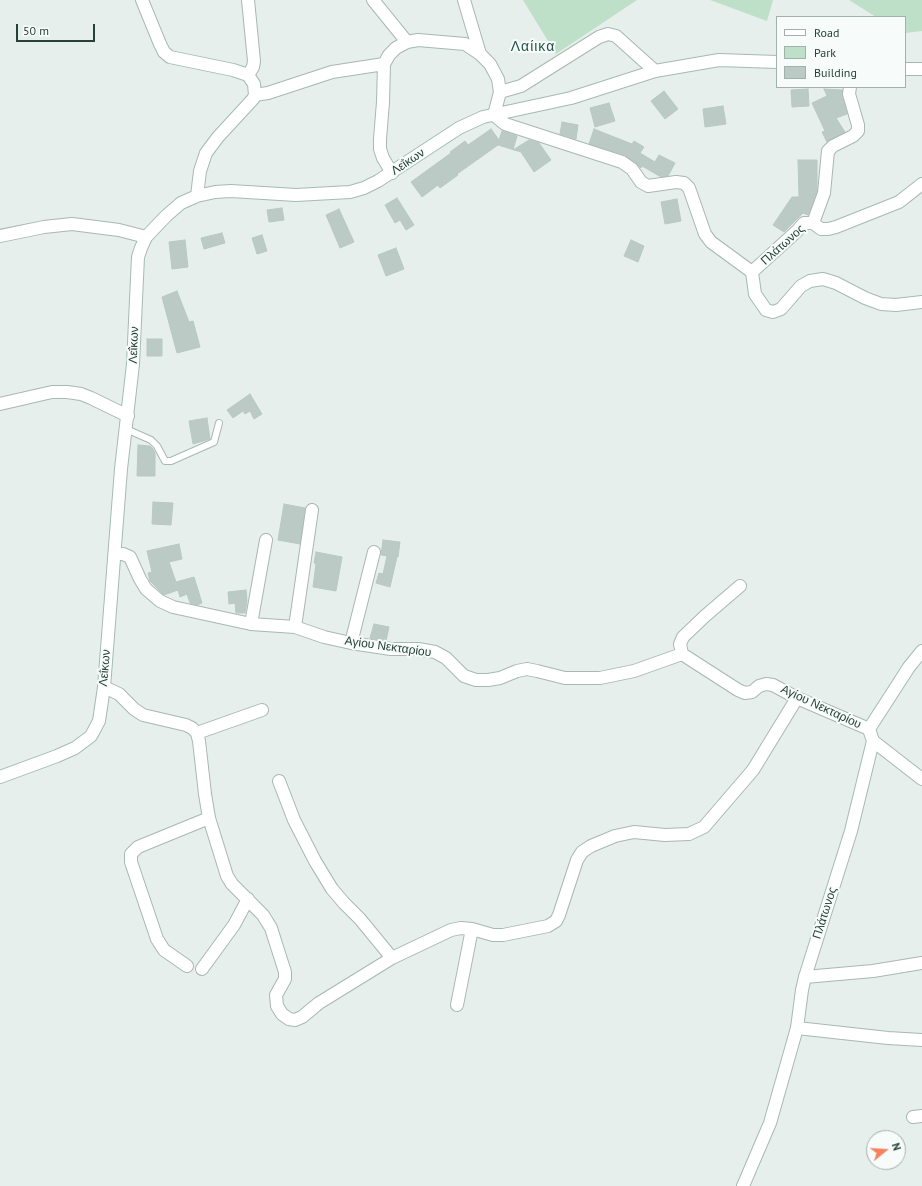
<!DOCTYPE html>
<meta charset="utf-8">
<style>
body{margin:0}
#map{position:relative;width:922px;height:1186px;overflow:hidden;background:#e6efeb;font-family:"PT Sans",sans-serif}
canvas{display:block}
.legend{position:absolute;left:776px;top:16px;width:130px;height:72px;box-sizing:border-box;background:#f7fbf9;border:1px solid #a3b1ad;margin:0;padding:5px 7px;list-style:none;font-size:12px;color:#24423a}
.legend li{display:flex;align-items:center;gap:8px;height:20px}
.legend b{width:20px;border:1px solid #a3b1ad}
.north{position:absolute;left:866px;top:1130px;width:40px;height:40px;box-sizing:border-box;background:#f7fbf9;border:1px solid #a3b1ad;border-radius:50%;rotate:72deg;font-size:11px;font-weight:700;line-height:16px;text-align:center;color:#24423a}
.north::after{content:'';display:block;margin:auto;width:14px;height:18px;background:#f4845f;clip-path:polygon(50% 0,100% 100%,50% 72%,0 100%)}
.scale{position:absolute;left:16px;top:24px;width:79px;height:18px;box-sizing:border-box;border:2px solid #24423a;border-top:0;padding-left:5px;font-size:12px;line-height:14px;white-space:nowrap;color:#24423a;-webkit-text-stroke:3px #f7fbf9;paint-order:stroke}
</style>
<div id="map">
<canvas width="922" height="1186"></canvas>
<ul class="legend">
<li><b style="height:5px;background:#fff"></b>Road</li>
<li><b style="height:11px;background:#bfe0c8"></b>Park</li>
<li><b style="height:11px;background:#bbcac4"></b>Building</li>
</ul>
<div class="north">N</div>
<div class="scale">50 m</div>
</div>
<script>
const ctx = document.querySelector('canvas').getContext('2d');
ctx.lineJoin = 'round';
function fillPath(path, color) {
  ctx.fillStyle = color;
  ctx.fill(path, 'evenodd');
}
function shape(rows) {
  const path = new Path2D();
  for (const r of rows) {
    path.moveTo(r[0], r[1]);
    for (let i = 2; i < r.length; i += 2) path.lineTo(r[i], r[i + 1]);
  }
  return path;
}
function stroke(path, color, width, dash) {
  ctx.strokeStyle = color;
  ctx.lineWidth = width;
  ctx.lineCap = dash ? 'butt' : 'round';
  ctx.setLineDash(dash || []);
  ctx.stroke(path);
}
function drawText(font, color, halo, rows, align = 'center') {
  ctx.font = font + ' "PT Sans",sans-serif';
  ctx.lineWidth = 4;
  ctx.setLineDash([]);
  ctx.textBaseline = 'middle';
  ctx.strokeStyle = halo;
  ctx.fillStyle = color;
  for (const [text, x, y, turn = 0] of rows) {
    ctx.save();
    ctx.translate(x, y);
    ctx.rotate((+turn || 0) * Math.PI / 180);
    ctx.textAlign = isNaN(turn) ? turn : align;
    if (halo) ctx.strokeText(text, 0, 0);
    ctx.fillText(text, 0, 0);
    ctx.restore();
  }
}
fillPath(shape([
 [523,0,637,0,556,54],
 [710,0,773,0,767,21],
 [849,0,922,0,922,31,905,33,905,17,876,17]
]), '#bfe0c8');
const building = shape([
 [808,89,809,106,792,107,791,90,808,89],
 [824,89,842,90,842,96,847,114,836,118,845,132,827,142,822,132,825,131,812,103,827,96,824,89],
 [664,91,678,109,665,119,651,101,664,91],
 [609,103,615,121,595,127,590,108,609,103],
 [723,106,726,124,705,127,703,109,723,106],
 [562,122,578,125,576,139,560,134,562,122],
 [491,129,499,140,502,131,517,136,513,150,529,140,539,143,551,160,534,172,521,152,498,145,457,174,458,175,440,188,438,185,422,197,411,182,451,153,450,152,465,141,468,145,491,129],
 [594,129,632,144,634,141,644,147,640,153,655,162,659,155,675,163,668,176,661,177,642,166,641,168,625,155,589,144,594,129],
 [798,160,817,160,817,191,808,215,803,213,784,232,773,225,792,197,799,197,798,160],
 [397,198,414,225,406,230,400,220,395,223,385,205,397,198],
 [677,199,681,221,665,224,661,202,677,199],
 [282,208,284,220,269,222,267,210,282,208],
 [339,209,354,242,340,248,326,215,339,209],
 [222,233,225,243,204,249,201,238,222,233],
 [262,235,267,251,257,254,252,238,262,235],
 [185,240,188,267,172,269,169,242,185,240],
 [631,240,644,246,638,262,624,256,631,240],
 [396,248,404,269,386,276,378,255,396,248],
 [177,291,189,322,193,321,200,347,177,353,162,297,177,291],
 [147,339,162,339,162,356,147,356,147,339],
 [250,394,262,414,254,419,250,411,245,414,243,411,233,418,227,410,250,394],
 [207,418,210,439,193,444,189,421,207,418],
 [138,445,150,446,153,449,155,453,155,476,137,476,138,445],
 [153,502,173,503,171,525,152,524,153,502],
 [284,504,305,508,300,544,278,540,284,504],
 [383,540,400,542,398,557,397,557,390,587,376,583,379,573,383,574,387,556,381,555,383,540],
 [179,544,182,559,169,562,176,582,194,577,202,603,197,605,190,603,187,594,180,597,178,590,164,595,150,581,148,573,152,572,147,551,179,544],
 [316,552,342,557,336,591,313,587,316,564,314,563,316,552],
 [246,590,247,601,245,613,236,613,235,603,229,604,228,592,246,590],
 [374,624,389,627,386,641,370,638,374,624]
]);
fillPath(building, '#bbcac4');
stroke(building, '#b8c9c2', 1);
const lane = shape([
 [126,429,151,440,157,446,165,461,171,461,214,442,219,423]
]);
const street = shape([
 [248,0,254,61,253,67,248,75],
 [373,0,407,42,418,40,465,44,480,54],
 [464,0,480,54,490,64,498,79,500,92,494,115,505,124,622,162,632,169,641,182,648,186,676,182,684,183,689,188,705,234,711,242,752,272],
 [500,92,521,86,599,37,608,34,616,36,655,71],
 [255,95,268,93,332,72,384,64],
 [392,173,383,158,380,149,380,139,383,102,384,64,389,55,396,48,407,42],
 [813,223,824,193,828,151,833,146,853,136,858,131,858,125,849,94,850,87],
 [0,236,44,227,72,224,119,230,146,237],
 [0,404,52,392,67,392,81,394,91,398,128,416],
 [115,554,123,554,130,557,140,579,146,589,160,601,173,607,251,624,295,627,324,637,351,643,391,649,418,649,435,652,446,658,464,676,476,680,488,680,500,678,517,671,527,669,537,671,565,678,600,678,634,671,682,654,738,690,745,693,752,692,759,686,766,684,773,685,797,698,869,729],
 [251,624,266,540],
 [295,627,312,510],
 [351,643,374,552],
 [682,654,680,644,683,637,705,616,740,586],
 [104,687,119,694,134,709,143,715,186,725,192,728,197,733,199,741,205,794,209,818,227,876,232,884,263,915,271,928,285,972,285,979,276,995,277,1006,282,1014,289,1019,295,1020,302,1017,319,1003,392,958,451,930,461,928,472,929,493,935,503,935,548,926,556,921,559,915,577,860,582,852,591,846,615,836,634,832,665,835,689,834,704,827,753,770,797,698],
 [197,733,262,710],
 [873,741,922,779],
 [279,781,294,820,315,861,332,889,344,903,360,919,392,958],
 [187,966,164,950,157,939,131,862,131,854,138,847,209,818],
 [202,969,234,925,248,899],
 [805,977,873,971,922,963],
 [457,1005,472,929],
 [797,1028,888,1038,922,1040],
 [913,1117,922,1116]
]);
const secondary = shape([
 [142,0,160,44,164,52,170,57,233,70,248,75,254,84,255,95,253,99,218,137,206,153,200,171,197,196],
 [905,69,922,69],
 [922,184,899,202,836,227,828,229,821,229,813,223,804,223,797,231,752,272,755,294,766,310,773,312,781,309,801,286,810,281,823,279,836,283,865,298,881,304,896,305,922,302],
 [0,777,57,756,75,748,91,736,99,721,104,687,121,469,133,364,138,257,141,248,146,237,166,216,181,203,197,196,215,192,231,191,296,195,350,192,364,188,378,181,459,128,483,117,571,98,655,71,719,60,777,62],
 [743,1186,770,1123,797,1028,802,990,805,977,851,831,873,741,869,729,909,667,922,651]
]);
stroke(lane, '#a8b8b2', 8);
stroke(street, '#a8b8b2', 14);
stroke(secondary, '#a4bbb3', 14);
stroke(lane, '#fff', 6);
stroke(street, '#fff', 12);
stroke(secondary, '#fff', 12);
drawText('12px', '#24423a', '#f7fbf9', [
 ["Λεΐκων",408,162,-34],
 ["Πλάτωνος",783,245,-42],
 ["Λεΐκων",134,345,-88],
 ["Αγίου Νεκταρίου",388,647,8],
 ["Λεΐκων",105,668,-85],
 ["Αγίου Νεκταρίου",821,707,25],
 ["Πλάτωνος",825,913,-72]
]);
ctx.letterSpacing = '1px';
drawText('14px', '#1f5548', '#f7fbf9', [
 ["Λαίικα",533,47]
]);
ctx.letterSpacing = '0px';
</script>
